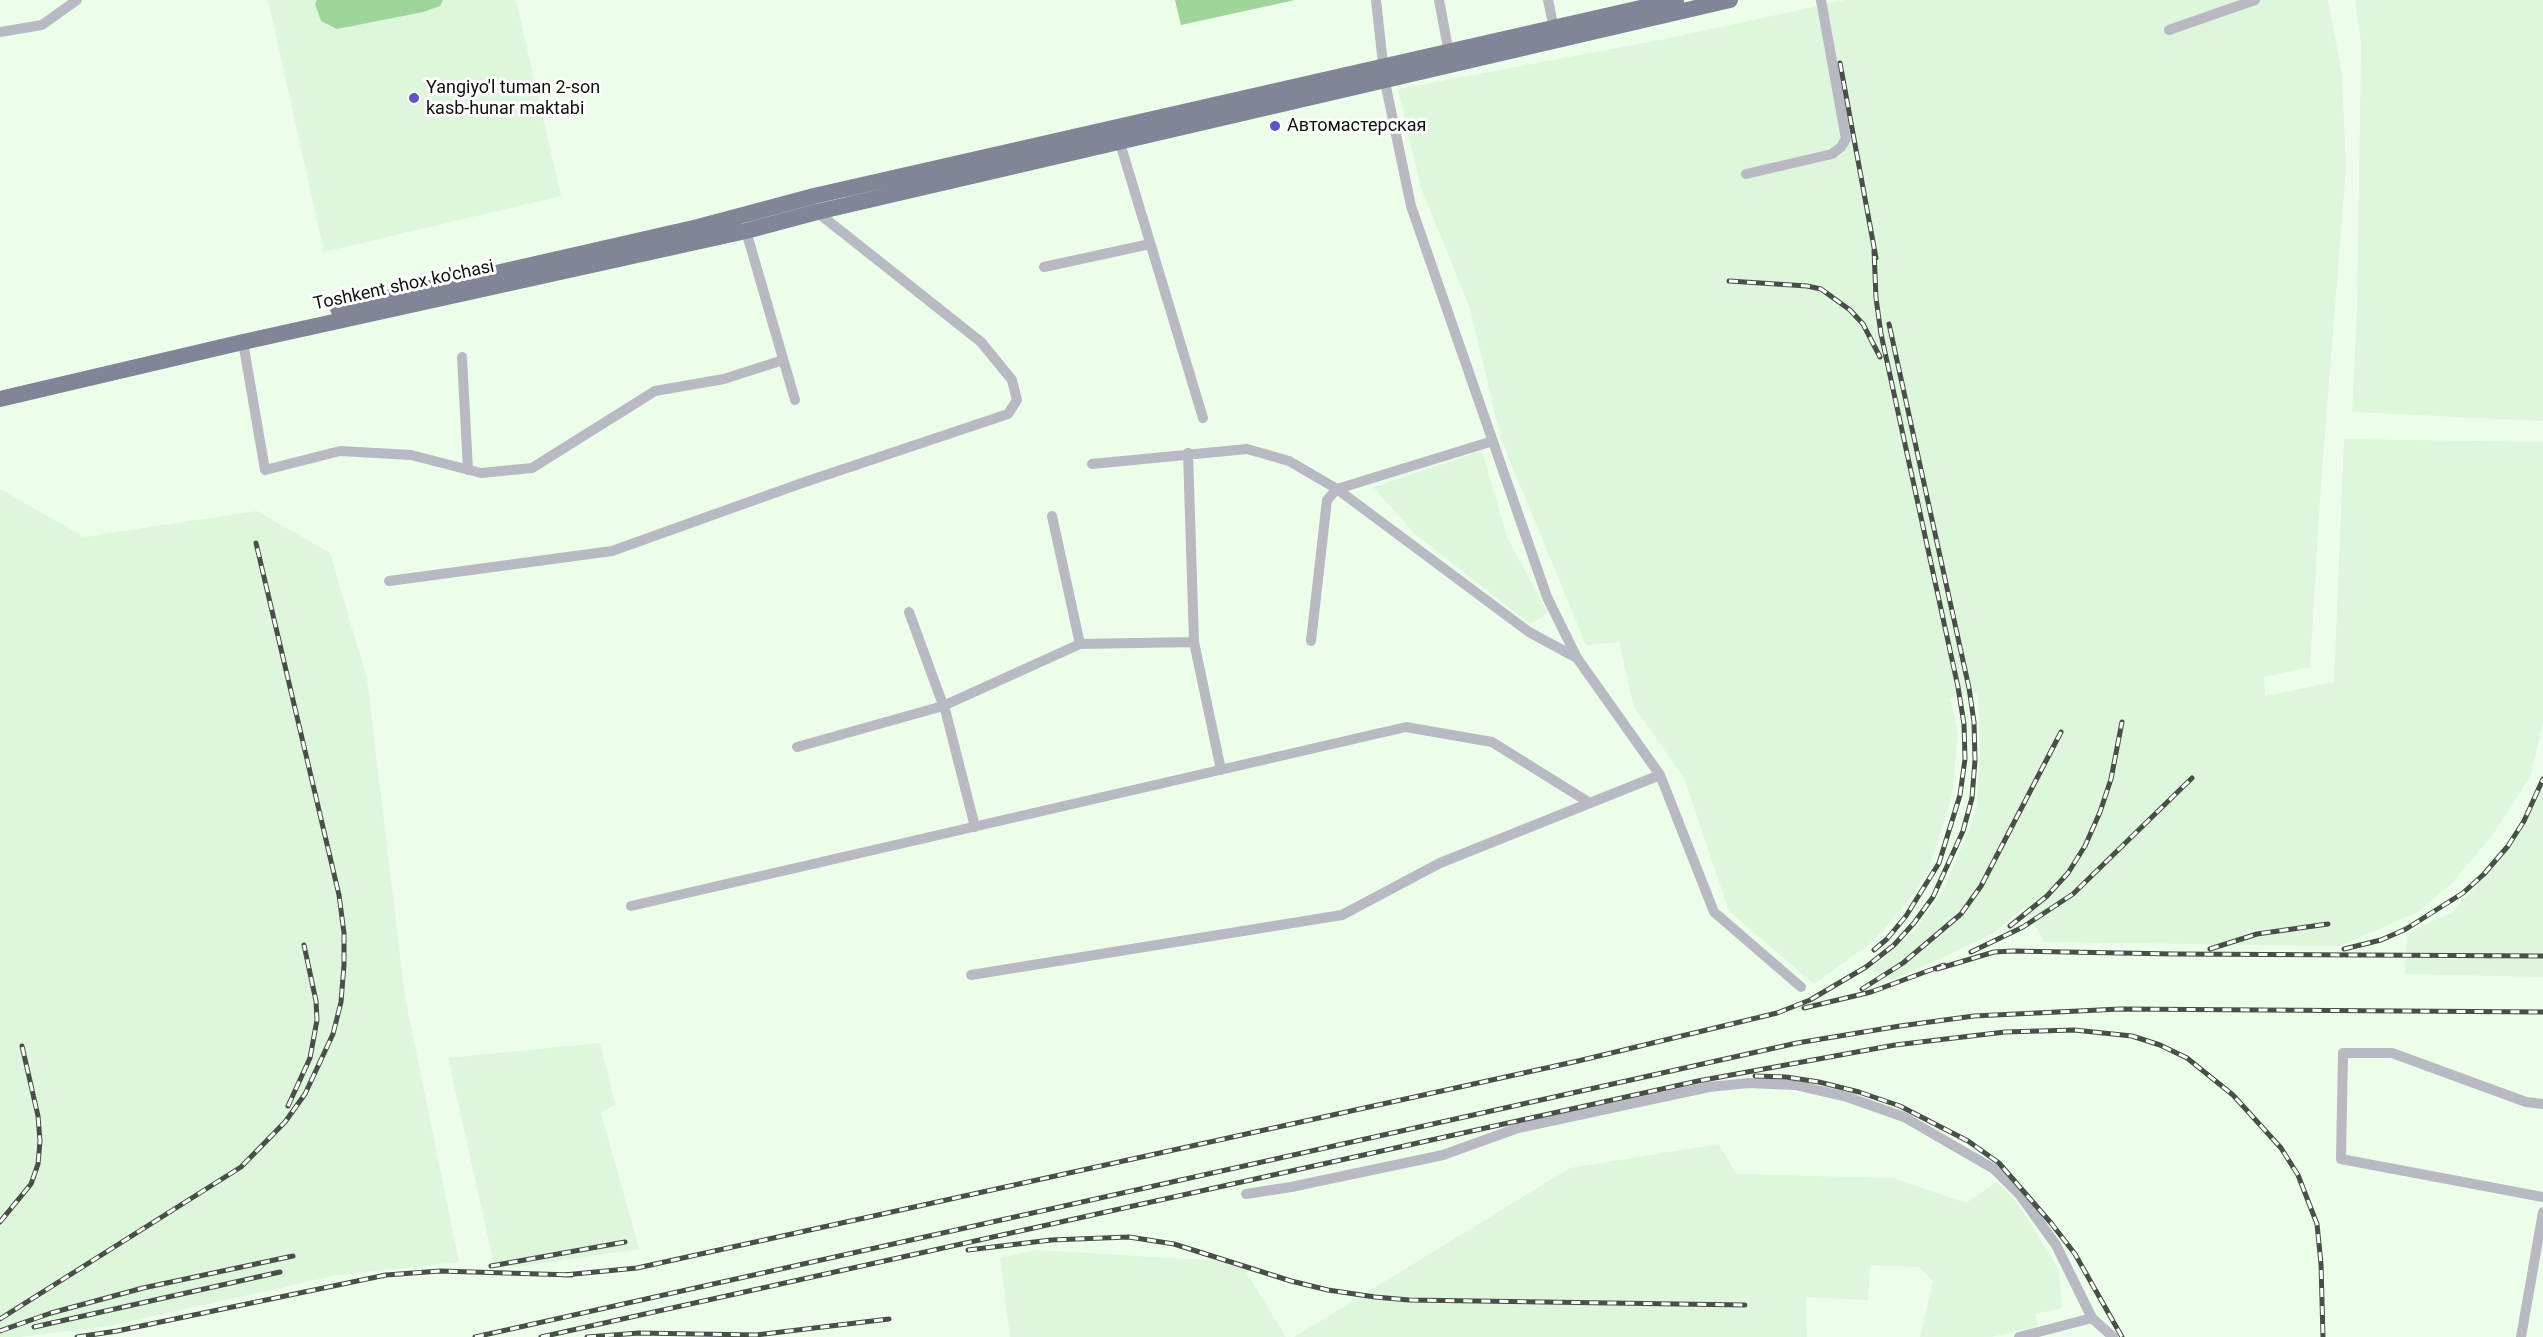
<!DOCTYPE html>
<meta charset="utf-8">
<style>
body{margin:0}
canvas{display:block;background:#ecfeea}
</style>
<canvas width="2543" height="1337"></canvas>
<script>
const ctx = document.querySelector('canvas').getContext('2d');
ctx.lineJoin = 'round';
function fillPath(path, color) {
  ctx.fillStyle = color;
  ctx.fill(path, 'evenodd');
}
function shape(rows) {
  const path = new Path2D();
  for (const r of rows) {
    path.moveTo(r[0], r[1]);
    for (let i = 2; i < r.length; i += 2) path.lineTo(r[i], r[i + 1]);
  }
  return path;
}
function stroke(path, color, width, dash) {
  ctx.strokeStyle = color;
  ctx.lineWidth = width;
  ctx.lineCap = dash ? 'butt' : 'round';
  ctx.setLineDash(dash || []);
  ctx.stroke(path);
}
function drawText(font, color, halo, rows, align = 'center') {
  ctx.font = font + ' Roboto,sans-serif';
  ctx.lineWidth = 6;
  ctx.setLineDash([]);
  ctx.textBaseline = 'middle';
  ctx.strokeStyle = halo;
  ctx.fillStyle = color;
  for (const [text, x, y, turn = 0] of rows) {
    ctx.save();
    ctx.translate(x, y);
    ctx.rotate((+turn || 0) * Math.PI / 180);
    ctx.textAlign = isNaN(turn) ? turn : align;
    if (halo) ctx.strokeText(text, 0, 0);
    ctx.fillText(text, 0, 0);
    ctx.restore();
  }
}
fillPath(shape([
 [268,0,516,0,561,196,324,252],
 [1845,0,2328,0,2342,75,2346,168,2321,484,2310,667,2264,677,2265,696,2334,682,2344,439,2543,442,2543,723,2530,777,2494,833,2453,882,2418,912,2340,946,2044,942,2025,907,1995,932,1929,964,1891,980,1871,970,1916,929,1944,889,1976,813,1980,752,1978,693,1950,698,1958,734,1952,796,1929,869,1909,900,1871,943,1814,984,1729,911,1684,778,1634,707,1619,642,1586,645,1501,439,1470,308,1421,188,1398,89,1665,39],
 [2355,0,2543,0,2543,421,2352,412,2357,310,2361,45],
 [1482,451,1507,537,1548,613,1530,624,1415,534,1373,487],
 [0,489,84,537,257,511,330,553,367,679,405,997,459,1262,338,1275,109,1326,20,1337,0,1337],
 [2543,785,2543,977,2405,974,2407,933,2454,911,2518,837],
 [600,1043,615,1104,601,1113,639,1249,509,1268,507,1262,494,1264,448,1058],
 [1719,1144,1736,1174,1893,1178,1966,1203,1997,1182,2019,1205,2059,1270,2062,1308,2035,1314,2038,1326,1991,1337,1920,1337,1933,1281,1919,1267,1870,1265,1868,1300,1806,1297,1807,1337,1294,1337,1570,1168],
 [1036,1250,1240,1262,1286,1337,1010,1337,1000,1258]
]), '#def6dc');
fillPath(shape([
 [317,0,443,0,440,6,423,12,337,29,321,21,315,4],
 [1175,0,1295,0,1181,25]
]), '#9ed59b');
stroke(shape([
 [1376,0,1385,82,1411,206,1547,597,1577,658,1660,775,1714,912,1801,987],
 [1439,0,1449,53],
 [1548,0,1554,28],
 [2169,30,2255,0],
 [0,32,42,25,77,0],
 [1120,143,1203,418],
 [1746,174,1832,154,1841,147,1846,139,1821,0],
 [746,231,795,400],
 [1044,267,1150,244],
 [243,342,265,470,340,451,411,455,481,473,532,468,655,391,724,379,783,360],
 [462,357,468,470],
 [1188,453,1194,642,1221,770],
 [1092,464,1247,449,1289,461,1337,489,1529,632,1577,658],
 [1052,516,1080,644],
 [389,581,612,551,802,483,1008,414,1017,400,1012,380,981,342,817,212],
 [909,612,946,713,975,827],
 [1311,641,1327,500,1337,489,1493,441],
 [797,747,943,706,1080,644,1194,642],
 [631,906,1406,727,1492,742,1590,803],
 [971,975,1342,915,1440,863,1660,775],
 [2543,1104,2526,1102,2392,1053,2343,1053,2341,1159,2543,1197],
 [1246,1194,1291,1187,1443,1155,1518,1128,1709,1087,1749,1083,1795,1085,1847,1097,1904,1117,1994,1169,2020,1195,2056,1245,2092,1318,2113,1337],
 [2019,1337,2092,1318],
 [2521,1337,2543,1212]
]), '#b8b9c3', 10);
stroke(shape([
 [338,309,698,227,814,196,1676,0],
 [0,399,243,342,746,231,817,212,1730,0]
]), '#828497', 16);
const rail = shape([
 [1840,63,1876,258],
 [1729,281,1807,286,1821,289,1850,310,1863,324,1880,357],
 [2010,926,2047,896,2068,873,2085,846,2100,812,2111,779,2122,722],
 [2210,949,2257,934,2328,924],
 [2344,949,2381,940,2406,929,2463,893,2484,874,2508,846,2524,821,2543,779],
 [1874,950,1887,939,1906,916,1939,863,1960,795,1965,759,1964,724,1958,687,1881,334,1876,298,1874,250],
 [1971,952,2023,927,2073,894,2192,778],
 [1937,969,1994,952,2013,951,2174,954,2543,956],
 [1862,989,1903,963,1961,914,1981,886,2061,732],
 [1804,1008,1871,992,1944,965],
 [1755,1076,1786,1077,1819,1082,1859,1092,1900,1106,1968,1141,1999,1163,2051,1223,2075,1254,2122,1337],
 [288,1106,310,1058,317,1020,316,1001,304,945],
 [0,1222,31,1184,38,1164,40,1141,38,1116,22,1046],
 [968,1250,1051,1240,1129,1237,1174,1244,1291,1281,1328,1290,1375,1297,1409,1300,1745,1305],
 [491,1266,625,1242],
 [564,1275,637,1268,1578,1061,1777,1013,1810,1000,1866,967,1894,945,1914,923,1933,897,1963,831,1972,798,1975,760,1974,722,1969,688,1889,324],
 [0,1319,241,1167,285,1122,305,1094,333,1034,341,1002,344,965,344,933,339,895,256,543],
 [34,1327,280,1272],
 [0,1331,51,1313,143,1288,293,1256],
 [77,1337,117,1331,386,1275,440,1271,572,1275],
 [475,1337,1797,1043,1900,1026,1974,1016,2120,1009,2543,1012],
 [541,1337,1698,1081,1895,1045,2005,1032,2074,1030,2132,1036,2160,1045,2187,1058,2233,1095,2281,1148,2298,1175,2317,1224,2321,1264,2323,1337],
 [587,1337,639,1333,756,1335,889,1319]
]);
stroke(rail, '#475047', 5);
stroke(rail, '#fff', 3, [9]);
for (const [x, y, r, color] of [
 [414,98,6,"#5d55ce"],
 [1275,126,6,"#5d55ce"]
]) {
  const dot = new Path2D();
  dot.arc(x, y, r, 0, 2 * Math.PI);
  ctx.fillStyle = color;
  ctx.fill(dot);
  stroke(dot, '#fff', 2);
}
drawText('18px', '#0c120c', '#fff', [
 ["Yangiyo'l tuman 2-son",426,88],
 ["kasb-hunar maktabi",426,109],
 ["Автомастерская",1287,126]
], 'left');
drawText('18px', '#0c120c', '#fff', [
 ["Toshkent shox ko'chasi",404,286,-12]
]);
</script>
